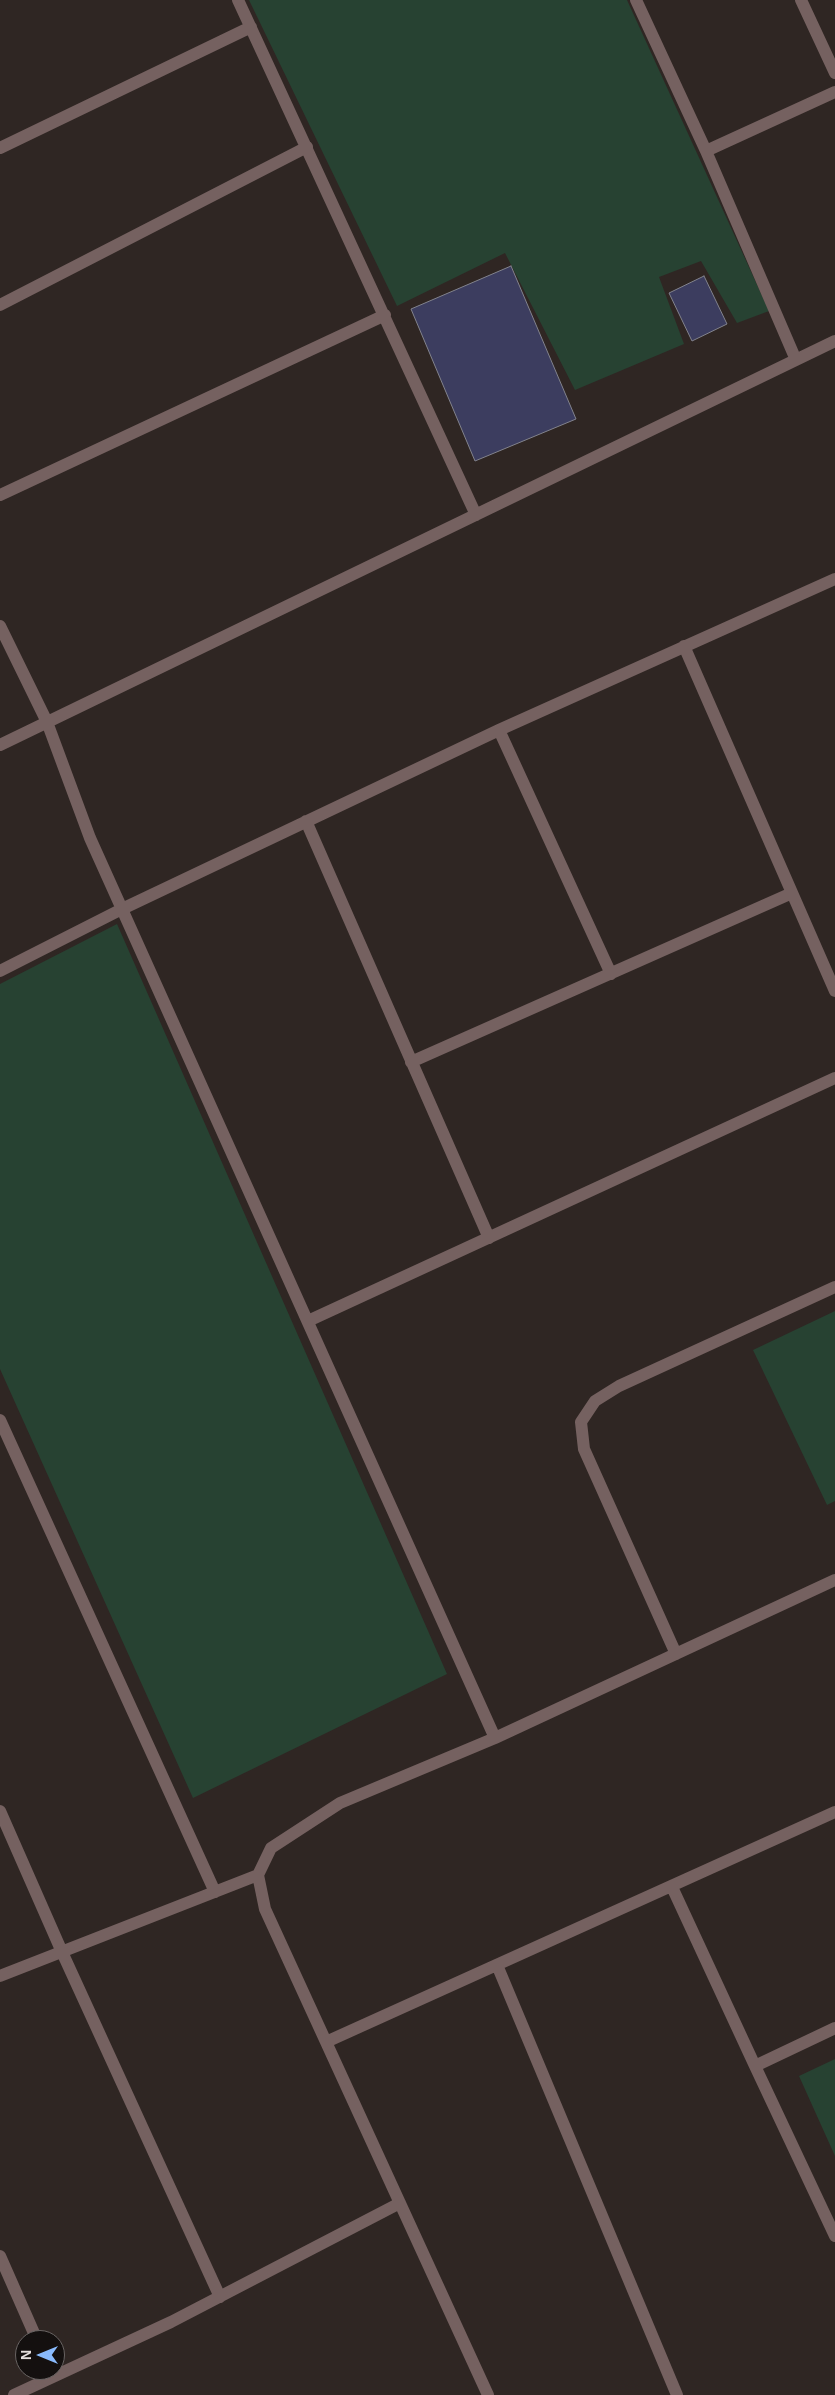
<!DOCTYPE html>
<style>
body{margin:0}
#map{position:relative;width:835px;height:2395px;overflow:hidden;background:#2f2623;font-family:Arial,sans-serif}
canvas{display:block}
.north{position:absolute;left:15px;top:2330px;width:50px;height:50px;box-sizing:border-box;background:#14100f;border:1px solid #686362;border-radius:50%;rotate:270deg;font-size:14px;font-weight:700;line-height:20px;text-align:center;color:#e6e0de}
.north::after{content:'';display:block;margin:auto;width:18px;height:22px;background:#89bafc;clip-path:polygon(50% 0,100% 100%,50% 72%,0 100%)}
</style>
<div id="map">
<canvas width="835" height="2395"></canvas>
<div class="north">N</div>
</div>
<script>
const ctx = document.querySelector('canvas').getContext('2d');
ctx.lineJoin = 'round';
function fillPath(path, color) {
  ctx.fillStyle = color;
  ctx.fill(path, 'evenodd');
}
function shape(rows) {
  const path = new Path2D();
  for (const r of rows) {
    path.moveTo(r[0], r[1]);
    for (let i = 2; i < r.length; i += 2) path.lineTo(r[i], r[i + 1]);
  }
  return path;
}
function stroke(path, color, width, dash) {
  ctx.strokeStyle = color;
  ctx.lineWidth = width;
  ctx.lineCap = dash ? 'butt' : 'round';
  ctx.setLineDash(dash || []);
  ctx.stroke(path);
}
fillPath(shape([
 [249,0,627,0,769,311,737,323,701,261,659,277,684,344,575,390,505,253,397,306],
 [117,924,447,1674,193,1798,0,1369,0,984],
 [835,1311,835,1501,827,1505,753,1350],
 [835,2059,835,2156,799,2076]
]), '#274232');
const building = shape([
 [511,266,576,419,475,461,411,309,511,266],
 [704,276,727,324,692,341,669,293,704,276]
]);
fillPath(building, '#3c3d5f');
stroke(building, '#82838d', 1);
stroke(shape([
 [238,0,476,515],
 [636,0,706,151],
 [801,0,835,73],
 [0,148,251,27],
 [0,305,307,147],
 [796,360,706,151,835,92],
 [0,495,385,315],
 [0,626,47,722,90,838,495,1738],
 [684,646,835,991],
 [499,730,611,974],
 [0,745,835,341],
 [306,821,489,1238],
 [0,971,122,909,499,730,835,579],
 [411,1062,792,893],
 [308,1321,835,1078],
 [0,1420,215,1892],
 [676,1654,584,1449,581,1422,595,1401,619,1386,835,1287],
 [0,1811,62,1952,220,2297],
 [672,1887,755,2066],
 [497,1965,677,2395],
 [0,1976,258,1875],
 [835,2028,755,2066,835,2236],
 [326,2042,835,1812],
 [0,2256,37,2340],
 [14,2395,171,2322,400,2203],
 [488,2395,265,1909,258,1875,271,1848,340,1803,495,1738,835,1580]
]), '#756160', 12);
</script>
